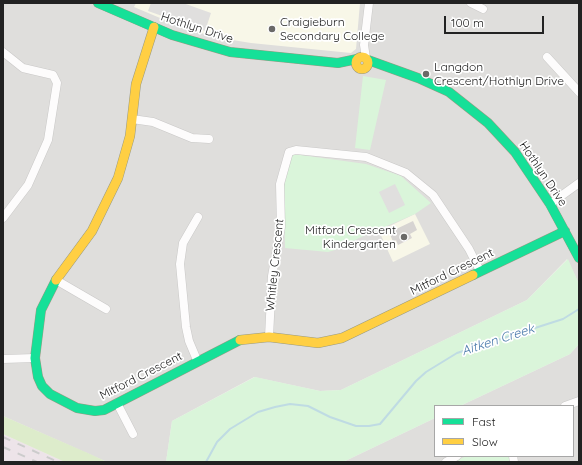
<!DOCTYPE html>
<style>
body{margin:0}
#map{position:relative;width:582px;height:465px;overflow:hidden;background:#f0eeeb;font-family:Quicksand,sans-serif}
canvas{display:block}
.frame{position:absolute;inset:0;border:4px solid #222;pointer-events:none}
.legend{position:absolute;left:434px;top:405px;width:140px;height:52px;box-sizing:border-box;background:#fff;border:1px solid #a7a7a7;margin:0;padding:5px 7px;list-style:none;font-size:12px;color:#222}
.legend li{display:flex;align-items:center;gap:8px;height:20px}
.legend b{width:20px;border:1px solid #a7a7a7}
.scale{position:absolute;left:444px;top:16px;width:100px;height:18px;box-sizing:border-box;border:2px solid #222;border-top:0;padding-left:5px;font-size:12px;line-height:14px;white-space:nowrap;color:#222;-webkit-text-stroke:3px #fff;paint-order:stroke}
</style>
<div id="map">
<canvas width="582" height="465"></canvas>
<div class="frame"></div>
<ul class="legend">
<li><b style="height:5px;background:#16e098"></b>Fast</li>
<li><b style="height:5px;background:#ffcf43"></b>Slow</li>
</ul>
<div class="scale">100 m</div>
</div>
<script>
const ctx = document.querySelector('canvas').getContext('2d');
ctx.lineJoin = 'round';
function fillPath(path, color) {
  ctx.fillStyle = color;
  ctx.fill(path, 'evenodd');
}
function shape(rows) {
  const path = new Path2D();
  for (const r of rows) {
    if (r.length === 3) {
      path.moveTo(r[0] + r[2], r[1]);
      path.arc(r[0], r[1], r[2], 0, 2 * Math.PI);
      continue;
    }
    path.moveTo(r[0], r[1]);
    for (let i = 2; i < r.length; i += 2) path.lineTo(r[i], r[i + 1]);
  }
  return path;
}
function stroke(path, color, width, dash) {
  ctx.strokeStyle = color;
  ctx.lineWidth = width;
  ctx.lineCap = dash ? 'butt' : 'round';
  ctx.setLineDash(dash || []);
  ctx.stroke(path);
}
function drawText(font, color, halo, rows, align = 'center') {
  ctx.font = font + ' Quicksand,sans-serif';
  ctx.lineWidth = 3.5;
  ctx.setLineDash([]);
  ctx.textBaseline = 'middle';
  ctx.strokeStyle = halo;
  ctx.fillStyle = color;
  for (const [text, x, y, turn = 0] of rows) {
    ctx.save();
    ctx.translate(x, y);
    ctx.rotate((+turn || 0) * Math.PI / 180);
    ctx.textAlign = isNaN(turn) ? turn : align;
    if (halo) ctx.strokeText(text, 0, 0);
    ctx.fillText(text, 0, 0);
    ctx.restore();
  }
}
fillPath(shape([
 [3,3,579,3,579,284,567,259,527,300,341,390,320,391,254,377,172,421,166,462,107,462,3,416],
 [579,344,579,462,343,462,435,418,435,456,573,456,573,406,460,406,570,354]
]), '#dfdedc');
fillPath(shape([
 [3,434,65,462,3,462]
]), '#ede4e9');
fillPath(shape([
 [136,3,360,3,356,49,351,53,251,43,214,37,179,26,134,7],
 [415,214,430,244,393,262,379,231]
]), '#f8f7e8');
fillPath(shape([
 [3,416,90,454,107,462,65,462,3,434]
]), '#ddeccb');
fillPath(shape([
 [363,76,386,80,370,150,355,148],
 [293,154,366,164,401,176,431,203,415,214,359,238,335,250,328,252,285,248,284,188,286,172],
 [568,259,579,284,579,344,570,354,460,406,435,406,435,418,343,462,166,462,172,421,255,377,320,391,341,390,527,300],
 [466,456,510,456,511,462,454,462]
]), '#daf5da');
fillPath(shape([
 [151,3,183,3,211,13,205,31,148,11],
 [395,184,405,205,389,213,379,192]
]), '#e0dfde');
stroke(shape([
 [206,462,217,442,230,429,258,412,275,407,290,404,308,406,330,417,356,426,369,426,380,424,416,381,426,372,457,353,563,319,579,309]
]), '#bfdbe3', 2);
fillPath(shape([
 [413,221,417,230,410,234,412,238,398,245,396,240,393,242,390,234,393,233,392,231]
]), '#d7d4d2');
const street = shape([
 [471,3,483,9],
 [3,52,23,68,53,75,57,83,48,140,28,185,3,218],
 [547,57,579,92],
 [366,58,364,45,369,3],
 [132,119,153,122,192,138,209,139],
 [550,204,579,183],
 [56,280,106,309],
 [269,337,272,276,281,227,280,184,289,152,296,150,366,157,406,173,433,195,469,249,480,271],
 [3,359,35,358],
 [197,360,189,341,186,327,180,264,183,243,198,217],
 [117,403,133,434],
 [565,406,579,401],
 [513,456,514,462],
 [446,462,457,456]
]);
const fast = shape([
 [98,3,172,35,230,52,338,63,357,59],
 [368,60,418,78,449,92,488,123,515,152,550,204,579,258],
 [473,275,565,231],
 [56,280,41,310,35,358,38,377,42,386,50,394,77,408,95,411,104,410,240,340]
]);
const slow = shape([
 [362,63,6],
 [56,280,92,231,118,178,130,136,136,84,154,27],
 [240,340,269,337,318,343,342,338,473,275]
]);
stroke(street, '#c9c8c7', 9);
stroke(fast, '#999a82', 10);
stroke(slow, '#999a82', 10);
stroke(street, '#fdfcfc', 8);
stroke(fast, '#16e098', 9);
stroke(slow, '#ffcf43', 9);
stroke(shape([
 [3,437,58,462],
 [3,447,37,462]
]), '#ccc', 2, [8, 8]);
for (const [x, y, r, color] of [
 [272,29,4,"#6a6968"],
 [426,74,4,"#6a6968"],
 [404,237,4,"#6a6968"]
]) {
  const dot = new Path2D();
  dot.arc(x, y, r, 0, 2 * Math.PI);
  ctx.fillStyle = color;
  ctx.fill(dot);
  stroke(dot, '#fff', 1.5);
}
drawText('12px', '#222', '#fff', [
 ["Craigieburn",280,22],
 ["Secondary College",280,36],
 ["Langdon",434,67],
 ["Crescent/Hothlyn Drive",434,81],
 ["Mitford Crescent",396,230,"right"],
 ["Kindergarten",396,244,"right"]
], 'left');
drawText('12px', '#222', '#fff', [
 ["Hothlyn Drive",197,28,18],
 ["Hothlyn Drive",543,174,56],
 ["Whitley Crescent",275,265,-84],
 ["Mitford Crescent",452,272,-26],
 ["Mitford Crescent",141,376,-27]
]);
drawText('italic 13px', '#4a7aab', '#fff', [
 ["Aitken Creek",498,340,-18]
]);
</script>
